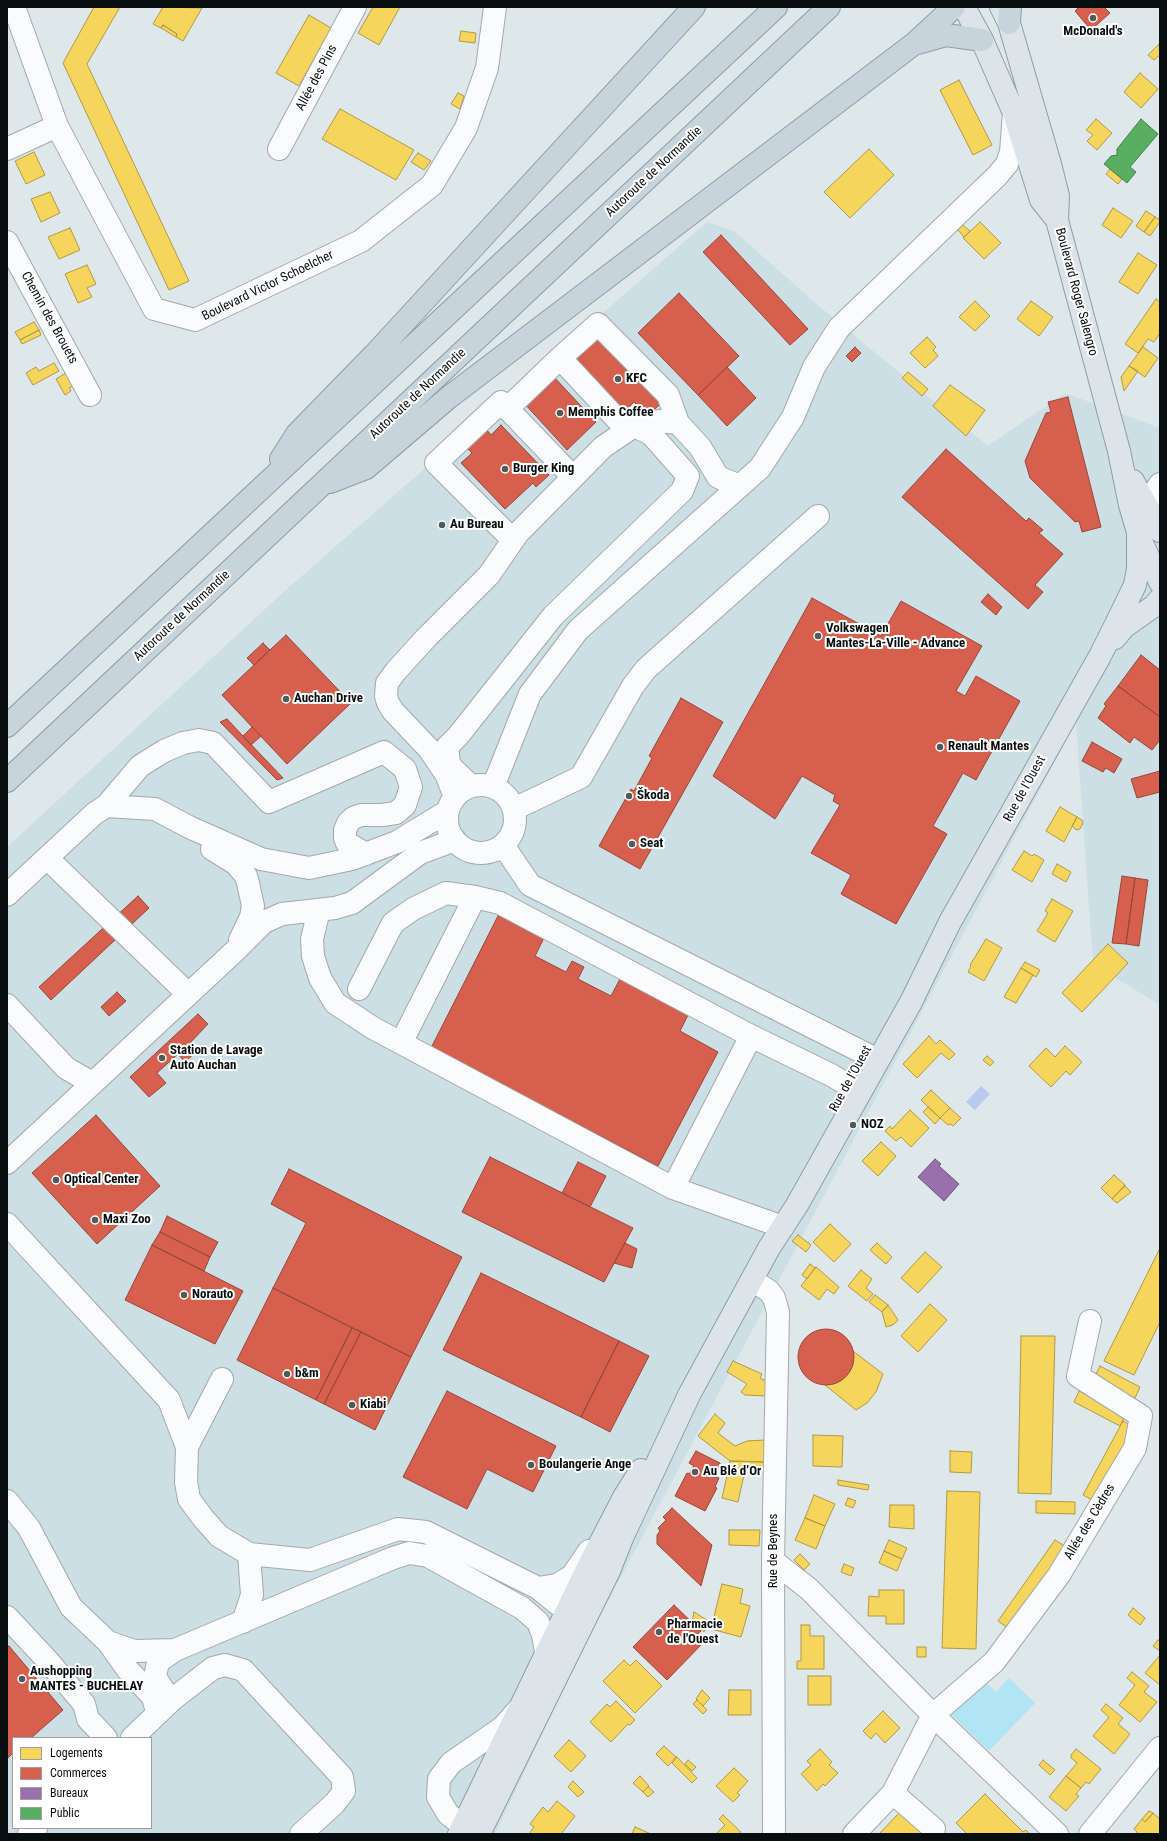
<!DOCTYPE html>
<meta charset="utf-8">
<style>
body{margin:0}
#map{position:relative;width:1167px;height:1841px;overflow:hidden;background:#dee7ea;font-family:"Roboto Condensed",sans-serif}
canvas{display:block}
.frame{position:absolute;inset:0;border:8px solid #080e0f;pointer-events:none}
.legend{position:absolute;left:12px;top:1737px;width:140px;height:92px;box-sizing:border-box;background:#fff;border:1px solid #9c9f9f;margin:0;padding:5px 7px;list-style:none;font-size:12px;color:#080e0f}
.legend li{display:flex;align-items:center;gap:8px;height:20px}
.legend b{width:20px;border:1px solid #9c9f9f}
</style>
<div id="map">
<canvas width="1167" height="1841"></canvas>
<div class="frame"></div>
<ul class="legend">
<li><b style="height:11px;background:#f6d55c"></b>Logements</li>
<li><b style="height:11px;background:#d6604d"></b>Commerces</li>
<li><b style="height:11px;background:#9970ab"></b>Bureaux</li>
<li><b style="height:11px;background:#5aae61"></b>Public</li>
</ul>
</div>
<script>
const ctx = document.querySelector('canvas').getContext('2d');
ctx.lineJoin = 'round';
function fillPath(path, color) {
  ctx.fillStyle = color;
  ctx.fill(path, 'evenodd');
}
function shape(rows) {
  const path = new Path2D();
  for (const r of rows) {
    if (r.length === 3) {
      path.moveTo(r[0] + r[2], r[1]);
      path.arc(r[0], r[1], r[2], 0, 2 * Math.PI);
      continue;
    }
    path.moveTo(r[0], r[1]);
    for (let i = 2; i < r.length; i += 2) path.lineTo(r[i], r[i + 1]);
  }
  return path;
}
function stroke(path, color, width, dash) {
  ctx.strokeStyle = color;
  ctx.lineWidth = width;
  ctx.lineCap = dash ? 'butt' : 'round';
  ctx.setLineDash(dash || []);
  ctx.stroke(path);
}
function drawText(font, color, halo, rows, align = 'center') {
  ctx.font = font + ' "Roboto Condensed",sans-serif';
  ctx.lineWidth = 4;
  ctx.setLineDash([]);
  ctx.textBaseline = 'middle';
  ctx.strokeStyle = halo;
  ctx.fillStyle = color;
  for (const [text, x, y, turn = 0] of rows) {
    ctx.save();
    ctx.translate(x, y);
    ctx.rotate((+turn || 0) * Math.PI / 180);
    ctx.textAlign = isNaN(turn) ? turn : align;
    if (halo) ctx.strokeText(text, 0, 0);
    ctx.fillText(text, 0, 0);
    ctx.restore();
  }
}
fillPath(shape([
 [707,222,734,231,819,306,988,446,1065,393,1160,428,1160,1005,1093,964,1076,722,582,1650,495,1834,7,1834,7,847,288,588],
 [13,1738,151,1738,151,1828,13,1828]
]), '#ccdfe5');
fillPath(shape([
 [1009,1678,1035,1703,989,1751,950,1713,984,1681,996,1692]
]), '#b1e5f4');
fillPath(shape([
 [981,1086,990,1094,975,1110,966,1102]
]), '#b8caee');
const homes = shape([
 [94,7,120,7,87,64,189,281,169,290,63,63,94,7],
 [163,7,202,8,183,41,176,37,177,34,163,25,161,28,153,24,163,7],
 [373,7,400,7,379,45,358,33,373,7],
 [309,15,331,28,299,86,276,73,309,15],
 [163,25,177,34,176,37,161,28,163,25],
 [461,31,476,33,475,43,459,41,461,31],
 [1159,44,1160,55,1154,60,1148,55,1159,44],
 [1140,73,1158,89,1141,108,1124,92,1140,73],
 [959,80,992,145,973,155,940,90,959,80],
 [458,93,464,96,460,109,451,104,458,93],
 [340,109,414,150,396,180,322,139,340,109],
 [1096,119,1112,133,1097,150,1087,141,1093,135,1086,130,1096,119],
 [869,149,894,175,850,218,824,192,869,149],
 [34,152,45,175,26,184,15,161,34,152],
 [418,153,431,161,424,170,411,162,418,153],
 [1110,169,1122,179,1118,184,1106,174,1110,169],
 [50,192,60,213,41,222,31,199,50,192],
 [1113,208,1133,221,1121,238,1102,225,1113,208],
 [1146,211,1155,217,1144,232,1136,226,1146,211],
 [1155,217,1160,220,1160,222,1150,236,1144,232,1155,217],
 [980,222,1001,243,984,259,963,238,980,222],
 [963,225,970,231,964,237,958,230,963,225],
 [70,228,80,250,59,259,48,237,70,228],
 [1138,253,1157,265,1138,294,1119,282,1138,253],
 [87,265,96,284,87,288,92,297,78,303,65,274,87,265],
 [1156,299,1160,302,1160,333,1154,342,1148,339,1138,353,1125,344,1156,299],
 [975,301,990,316,975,331,959,317,975,301],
 [1031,301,1053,317,1039,336,1017,319,1031,301],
 [34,322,39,330,20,340,15,332,34,322],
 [39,330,41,335,22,344,20,340,39,330],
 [927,337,936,347,933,350,938,356,925,368,910,353,927,337],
 [1143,347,1158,358,1145,377,1129,366,1143,347],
 [54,363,59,371,33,385,26,373,36,367,39,371,54,363],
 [1129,366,1138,371,1124,391,1121,377,1129,366],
 [908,372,928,389,922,396,902,378,908,372],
 [66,373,73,386,69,388,71,391,65,395,56,379,66,373],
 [950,385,985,410,966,436,933,406,950,385],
 [1060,807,1077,817,1064,842,1046,831,1060,807],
 [1077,817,1082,820,1083,823,1080,829,1076,830,1072,826,1077,817],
 [1024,851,1032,856,1034,854,1044,860,1032,882,1012,870,1024,851],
 [1057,864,1071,872,1066,882,1052,874,1057,864],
 [1052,899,1073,911,1055,942,1037,931,1048,913,1045,911,1052,899],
 [986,939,1002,948,984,981,968,972,971,966,970,965,986,939],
 [1108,944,1128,963,1082,1012,1062,993,1108,944],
 [1025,962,1040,970,1036,977,1021,968,1025,962],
 [1021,968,1033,975,1016,1003,1004,997,1021,968],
 [929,1036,936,1044,940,1040,955,1054,949,1060,941,1053,917,1078,903,1064,929,1036],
 [1065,1046,1082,1062,1070,1075,1066,1071,1051,1087,1029,1066,1046,1048,1055,1057,1065,1046],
 [987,1056,994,1062,990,1066,983,1060,987,1056],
 [931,1090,950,1108,940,1118,921,1100,931,1090],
 [928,1107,940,1118,935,1124,923,1112,928,1107],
 [950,1108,961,1118,953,1126,950,1124,948,1125,940,1118,950,1108],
 [910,1110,929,1128,911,1147,901,1137,896,1141,885,1131,890,1126,892,1129,910,1110],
 [881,1142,896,1156,878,1176,862,1161,881,1142],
 [1114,1175,1125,1185,1112,1199,1101,1188,1114,1175],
 [1125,1186,1131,1192,1117,1203,1112,1199,1125,1186],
 [830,1224,851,1244,834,1262,813,1242,830,1224],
 [798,1235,811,1245,806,1252,792,1241,798,1235],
 [877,1243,892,1257,886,1264,870,1250,877,1243],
 [1160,1248,1160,1322,1134,1375,1104,1361,1160,1248],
 [925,1252,942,1267,918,1293,901,1278,925,1252],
 [810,1264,815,1268,807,1279,802,1275,810,1264],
 [816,1267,839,1287,834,1294,827,1289,819,1300,801,1286,816,1267],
 [861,1270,872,1279,866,1288,873,1294,867,1301,848,1286,861,1270],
 [875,1295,888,1305,882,1312,869,1302,875,1295],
 [930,1304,947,1320,918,1352,901,1336,930,1304],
 [888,1305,898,1320,893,1325,886,1327,882,1312,888,1305],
 [1021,1336,1055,1336,1051,1494,1018,1493,1021,1336],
 [853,1351,883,1374,876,1392,867,1403,856,1410,825,1385,834,1384,842,1380,848,1374,853,1365,853,1351],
 [733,1361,762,1374,760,1378,766,1381,766,1396,745,1395,741,1392,747,1384,727,1372,733,1361],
 [1100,1366,1140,1387,1135,1398,1094,1378,1100,1366],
 [1079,1391,1126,1415,1120,1426,1074,1402,1079,1391],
 [715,1414,725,1423,718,1433,735,1446,747,1441,765,1440,765,1462,730,1461,698,1436,715,1414],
 [1123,1421,1134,1427,1094,1501,1083,1495,1123,1421],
 [813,1435,843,1436,842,1467,813,1466,813,1435],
 [950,1451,972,1452,971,1473,950,1472,950,1451],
 [730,1461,765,1462,765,1470,728,1468,730,1461],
 [728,1471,744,1475,738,1502,722,1498,728,1471],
 [838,1480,869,1485,868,1490,838,1485,838,1480],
 [947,1491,980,1492,976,1649,942,1648,947,1491],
 [814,1495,835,1504,825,1526,805,1518,814,1495],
 [848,1498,856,1501,853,1508,845,1505,848,1498],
 [1036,1501,1075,1502,1075,1514,1036,1513,1036,1501],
 [890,1505,914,1505,914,1529,889,1527,890,1505],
 [805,1518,825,1526,816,1549,795,1540,805,1518],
 [729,1530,760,1530,759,1546,729,1545,729,1530],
 [889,1540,907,1548,902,1559,884,1551,889,1540],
 [1055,1540,1066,1547,1008,1628,998,1621,1055,1540],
 [884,1551,902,1559,897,1571,879,1563,884,1551],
 [800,1554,810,1564,804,1570,794,1560,800,1554],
 [844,1564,854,1568,851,1576,841,1572,844,1564],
 [722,1584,743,1589,740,1603,750,1606,741,1637,711,1629,722,1584],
 [879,1590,904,1590,904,1624,886,1624,886,1616,868,1616,869,1596,879,1597,879,1590],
 [1133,1608,1145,1618,1140,1625,1128,1615,1133,1608],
 [694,1612,710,1622,704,1632,692,1622,694,1612],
 [801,1625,810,1625,810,1636,824,1636,824,1669,797,1669,797,1661,801,1661,801,1625],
 [1158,1640,1160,1641,1160,1651,1153,1646,1158,1640],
 [917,1647,926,1647,926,1657,917,1657,917,1647],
 [1160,1655,1160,1685,1145,1673,1160,1655],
 [624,1660,630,1666,636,1660,662,1686,635,1713,603,1681,624,1660],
 [1132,1672,1149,1686,1144,1692,1157,1702,1140,1722,1119,1705,1135,1685,1127,1678,1132,1672],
 [808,1676,831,1676,831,1705,808,1705,808,1676],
 [702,1690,710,1698,703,1706,696,1699,702,1690],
 [729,1690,751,1690,751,1715,728,1715,729,1690],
 [697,1700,707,1710,703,1714,693,1704,697,1700],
 [616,1701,635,1720,630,1725,628,1724,611,1742,590,1722,607,1704,610,1707,616,1701],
 [1106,1704,1123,1718,1118,1724,1130,1734,1114,1754,1093,1736,1109,1717,1101,1710,1106,1704],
 [883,1711,900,1728,885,1743,876,1733,871,1739,863,1731,883,1711],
 [569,1740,586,1756,571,1772,554,1756,569,1740],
 [664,1746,676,1757,668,1766,656,1754,664,1746],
 [820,1749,832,1762,829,1765,838,1773,825,1786,823,1784,817,1791,801,1774,811,1765,807,1761,820,1749],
 [1076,1749,1101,1769,1089,1784,1086,1782,1081,1788,1066,1776,1077,1763,1071,1758,1071,1755,1076,1749],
 [677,1757,697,1778,692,1783,672,1763,677,1757],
 [688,1760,696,1767,692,1771,685,1764,688,1760],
 [1043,1760,1055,1770,1050,1775,1039,1765,1043,1760],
 [734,1768,748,1781,737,1793,740,1795,733,1802,716,1786,734,1768],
 [640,1776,649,1786,643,1792,633,1783,640,1776],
 [1066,1776,1081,1788,1076,1794,1079,1796,1066,1811,1049,1797,1066,1776],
 [573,1781,584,1792,578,1797,568,1787,573,1781],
 [648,1787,654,1792,648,1797,643,1792,648,1787],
 [985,1794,1023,1832,1026,1830,1030,1834,967,1834,956,1823,985,1794],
 [557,1801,575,1816,561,1834,529,1834,534,1827,530,1824,543,1807,548,1812,557,1801],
 [901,1811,925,1834,879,1834,901,1811],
 [1149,1811,1153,1813,1145,1822,1142,1819,1149,1811],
 [1153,1813,1160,1819,1160,1834,1136,1834,1137,1832,1134,1829,1142,1819,1145,1822,1153,1813],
 [723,1815,741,1832,739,1834,716,1834,725,1825,719,1819,723,1815],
 [635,1827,651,1834,632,1834,635,1827]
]);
fillPath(homes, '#f6d55c');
stroke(homes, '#af9945', 1);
const shops = shape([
 [1079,7,1104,7,1110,13,1091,30,1075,11,1079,7],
 [721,235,808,329,790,345,703,252,721,235],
 [679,293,739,356,698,395,638,333,679,293],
 [597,333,662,402,648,416,634,402,625,411,573,356,597,333],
 [855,347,861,353,852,362,846,356,855,347],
 [727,367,756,398,727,426,698,395,727,367],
 [553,376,596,422,567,450,524,403,553,376],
 [1068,397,1101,527,1082,532,1079,521,1075,522,1030,478,1025,461,1046,413,1051,412,1048,402,1068,397],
 [501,425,549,475,536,487,533,483,505,509,461,463,472,453,466,447,486,429,491,435,501,425],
 [946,449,1026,521,1029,518,1043,530,1039,533,1063,554,1035,585,1043,592,1028,609,902,497,946,449],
 [988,594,1002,607,996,615,981,602,988,594],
 [812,598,881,636,901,601,982,646,956,691,965,696,976,676,1020,701,976,780,963,773,933,826,947,834,896,924,841,894,851,875,811,853,840,805,833,801,835,795,802,776,775,819,713,776,812,598],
 [286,635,351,703,287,764,222,695,286,635],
 [263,643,270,650,254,665,247,658,263,643],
 [1141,655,1160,670,1160,717,1118,686,1141,655],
 [1118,686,1160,717,1160,740,1152,750,1134,737,1130,743,1098,718,1106,706,1104,704,1118,686],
 [681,698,723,722,640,869,599,846,631,789,634,791,652,758,649,756,681,698],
 [227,719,243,736,283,778,277,780,220,722,227,719],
 [252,727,261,736,251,745,243,736,252,727],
 [1092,742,1122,759,1114,773,1106,768,1103,772,1082,761,1092,742],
 [1160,771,1160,792,1137,798,1131,779,1160,771],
 [1122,876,1135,878,1126,944,1112,943,1122,876],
 [1135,878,1148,880,1139,946,1126,944,1135,878],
 [138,896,149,908,51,1000,39,987,138,896],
 [500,912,545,936,535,956,566,972,572,961,584,967,578,979,611,996,621,977,689,1013,680,1031,718,1052,658,1166,431,1048,500,912],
 [117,992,126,1001,109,1016,101,1007,117,992],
 [198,1014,208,1024,189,1044,196,1052,185,1062,178,1054,157,1073,166,1083,149,1097,130,1077,198,1014],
 [96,1115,160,1186,97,1244,32,1173,96,1115],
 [490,1157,633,1228,604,1282,462,1212,490,1157],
 [578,1162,606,1176,590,1207,562,1193,578,1162],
 [289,1169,462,1257,411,1357,273,1288,306,1223,271,1204,289,1169],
 [167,1216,218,1242,210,1257,160,1232,167,1216],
 [160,1232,210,1257,204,1271,152,1245,160,1232],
 [625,1243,637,1249,632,1268,614,1263,625,1243],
 [152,1245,243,1291,215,1344,125,1300,152,1245],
 [481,1273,619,1341,581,1417,443,1350,481,1273],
 [273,1288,352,1328,316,1400,237,1360,273,1288],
 [352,1328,361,1332,324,1404,316,1400,352,1328],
 [826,1357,28],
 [361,1332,411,1357,375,1430,324,1404,361,1332],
 [619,1341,649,1356,610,1432,581,1417,619,1341],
 [447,1391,556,1446,533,1492,487,1469,467,1509,403,1477,447,1391],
 [696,1451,720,1463,720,1465,715,1476,719,1478,715,1487,717,1488,705,1511,675,1496,687,1473,689,1474,694,1466,689,1463,696,1451],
 [610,1460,618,1465,615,1470,607,1466,610,1460],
 [672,1508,712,1545,701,1586,657,1544,657,1535,660,1531,658,1528,666,1520,663,1517,672,1508],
 [674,1605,701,1631,694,1637,702,1644,667,1680,633,1647,674,1605],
 [9,1646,63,1710,31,1738,13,1738,13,1753,7,1759,7,1648,9,1646]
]);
fillPath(shops, '#d6604d');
stroke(shops, '#98473a', 1);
const offices = shape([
 [935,1159,941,1164,939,1166,959,1184,944,1201,918,1177,935,1159]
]);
fillPath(offices, '#9970ab');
stroke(offices, '#6e537c', 1);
const public = shape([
 [1141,119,1158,134,1130,167,1136,172,1127,183,1104,164,1111,156,1117,155,1117,149,1141,119]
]);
fillPath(public, '#5aae61');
stroke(public, '#417e48', 1);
const minor = shape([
 [14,7,57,126,154,309,195,320,361,241,432,185,466,128,487,68,495,7],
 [7,149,57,126],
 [279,149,355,7],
 [7,242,90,395],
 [507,409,560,358],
 [627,430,560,358,598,324,668,395,678,423],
 [1140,522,1146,505,1160,484],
 [513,540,436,463,501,402,573,477],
 [481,819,34],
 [471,786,453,769,449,763,447,747,458,736,553,616,682,491,688,476,651,434,634,426],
 [493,787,530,694,578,630,760,468,793,417,814,367,839,328,997,176,1007,164,1011,152,1014,113],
 [455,797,446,774,429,749,393,711,388,703,386,696,387,683,396,671,425,639,489,575,518,533,603,447,634,426,659,421,678,423,700,447,718,477,740,486],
 [106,806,140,766,164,751,183,743,199,740,213,743,269,802,384,752,405,769,411,787,405,805,396,813,382,815,361,815,353,818,348,823,345,830,345,838,347,843,366,854],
 [514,809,581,777,633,686,646,669,818,516],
 [503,845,530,885,878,1060],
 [212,849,236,864,246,876,248,883,253,906,251,917,240,940],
 [47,858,188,994],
 [7,895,94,814,106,806,155,809,189,827,261,859,309,868,352,859,397,842,448,811],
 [319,910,312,939,313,956,320,978,335,1003,373,1028,673,1188,783,1227],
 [359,989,393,923,413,909,446,893,475,897,500,903,751,1036,831,1075,848,1085,855,1101],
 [7,1005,66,1068,92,1083],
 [401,1043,475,897],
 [7,1163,236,950,264,922,282,914,335,908,352,903,420,853,455,840],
 [673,1188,751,1036],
 [7,1224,169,1400,187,1447,186,1482,189,1499,203,1518,219,1536,249,1554,310,1560,398,1529,426,1532,538,1588,559,1605,585,1618],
 [752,1280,769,1291,774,1298,778,1312,773,1561,774,1834],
 [187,1447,222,1379],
 [7,1501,29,1528,71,1607,108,1642,134,1651,175,1650],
 [773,1561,809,1589,933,1715,1057,1834],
 [538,1588,557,1585,572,1576,589,1551],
 [7,1617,49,1662,84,1704,88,1719,106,1738],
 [243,1622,252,1595,249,1554],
 [108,1642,128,1670,153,1697,156,1708],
 [173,1699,166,1694,155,1677,158,1662,175,1650,393,1558,409,1553,428,1556,522,1608,538,1622,543,1635,546,1652],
 [132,1738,173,1699,213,1668,225,1665,243,1670,342,1777,344,1791,335,1803,301,1834],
 [893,1793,934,1829],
 [479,1833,463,1826,448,1814,438,1797,439,1779,451,1763,503,1727,518,1710],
 [29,1834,36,1828],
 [854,1834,893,1793,933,1715,994,1662,1059,1575,1135,1448,1141,1416,1078,1376,1090,1321],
 [1090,1834,1160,1748]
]);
const major = shape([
 [964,7,982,40,1014,113,1041,200,1057,220,1119,451,1130,505,1140,539,1160,582],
 [1001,7,1009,23,1050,164,1058,196,1057,220],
 [1133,481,1160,531],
 [1115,638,1124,627,1154,606,1160,599],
 [459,1834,592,1559,624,1497,641,1470],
 [479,1834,609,1571,622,1538,689,1395,769,1248,797,1205,911,1002,950,922,1100,656,1118,620,1135,585,1138,569,1138,532]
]);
const highway = shape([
 [1009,23,1010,7],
 [918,43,946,35,982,40],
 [281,459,297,434,375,354,694,7],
 [330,482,366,468,448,398,915,43,954,7],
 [7,726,776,7],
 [7,781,829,7]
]);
stroke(minor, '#a2a9ab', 24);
stroke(major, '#8d9da6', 24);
stroke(highway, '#8d9da6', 24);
stroke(minor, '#fafbfc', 22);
stroke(major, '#dce4e9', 22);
stroke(highway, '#c8d4dc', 22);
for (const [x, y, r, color] of [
 [1093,18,4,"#535a5c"],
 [618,379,4,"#535a5c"],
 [560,413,4,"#535a5c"],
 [505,469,4,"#535a5c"],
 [442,525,4,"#535a5c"],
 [818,636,4,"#535a5c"],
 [286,699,4,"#535a5c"],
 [940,747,4,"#535a5c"],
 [629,796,4,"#535a5c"],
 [632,844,4,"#535a5c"],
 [162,1058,4,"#535a5c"],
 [853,1125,4,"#535a5c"],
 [56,1180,4,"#535a5c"],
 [95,1220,4,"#535a5c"],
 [184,1295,4,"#535a5c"],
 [287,1374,4,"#535a5c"],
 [352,1405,4,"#535a5c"],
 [531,1465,4,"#535a5c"],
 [695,1472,4,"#535a5c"],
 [659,1632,4,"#535a5c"],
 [22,1679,4,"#535a5c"]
]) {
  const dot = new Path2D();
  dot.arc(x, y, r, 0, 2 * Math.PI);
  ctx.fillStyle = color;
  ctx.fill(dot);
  stroke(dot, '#fff', 1.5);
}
drawText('bold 13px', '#080e0f', '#fff', [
 ["McDonald's",1093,32,"center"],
 ["KFC",626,379],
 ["Memphis Coffee",568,413],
 ["Burger King",513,469],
 ["Au Bureau",450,525],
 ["Volkswagen",826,629],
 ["Mantes-La-Ville - Advance",826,644],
 ["Auchan Drive",294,699],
 ["Renault Mantes",948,747],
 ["Škoda",637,796],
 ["Seat",640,844],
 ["Station de Lavage",170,1051],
 ["Auto Auchan",170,1066],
 ["NOZ",861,1125],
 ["Optical Center",64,1180],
 ["Maxi Zoo",103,1220],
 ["Norauto",192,1295],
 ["b&m",295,1374],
 ["Kiabi",360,1405],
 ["Boulangerie Ange",539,1465],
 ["Au Blé d’Or",703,1472],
 ["Pharmacie",667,1625],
 ["de l'Ouest",667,1640],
 ["Aushopping",30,1672],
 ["MANTES - BUCHELAY",30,1687]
], 'left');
drawText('13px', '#080e0f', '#fff', [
 ["Allée des Pins",317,78,-62],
 ["Autoroute de Normandie",654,172,-43],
 ["Boulevard Victor Schoelcher",268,286,-26],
 ["Boulevard Roger Salengro",1076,292,75],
 ["Chemin des Brouets",49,318,61],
 ["Autoroute de Normandie",418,394,-43],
 ["Autoroute de Normandie",182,616,-43],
 ["Rue de l'Ouest",1025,789,-61],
 ["Rue de l'Ouest",851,1079,-61],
 ["Allée des Cèdres",1090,1522,-59],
 ["Rue de Beynes",774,1551,-90]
]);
</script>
